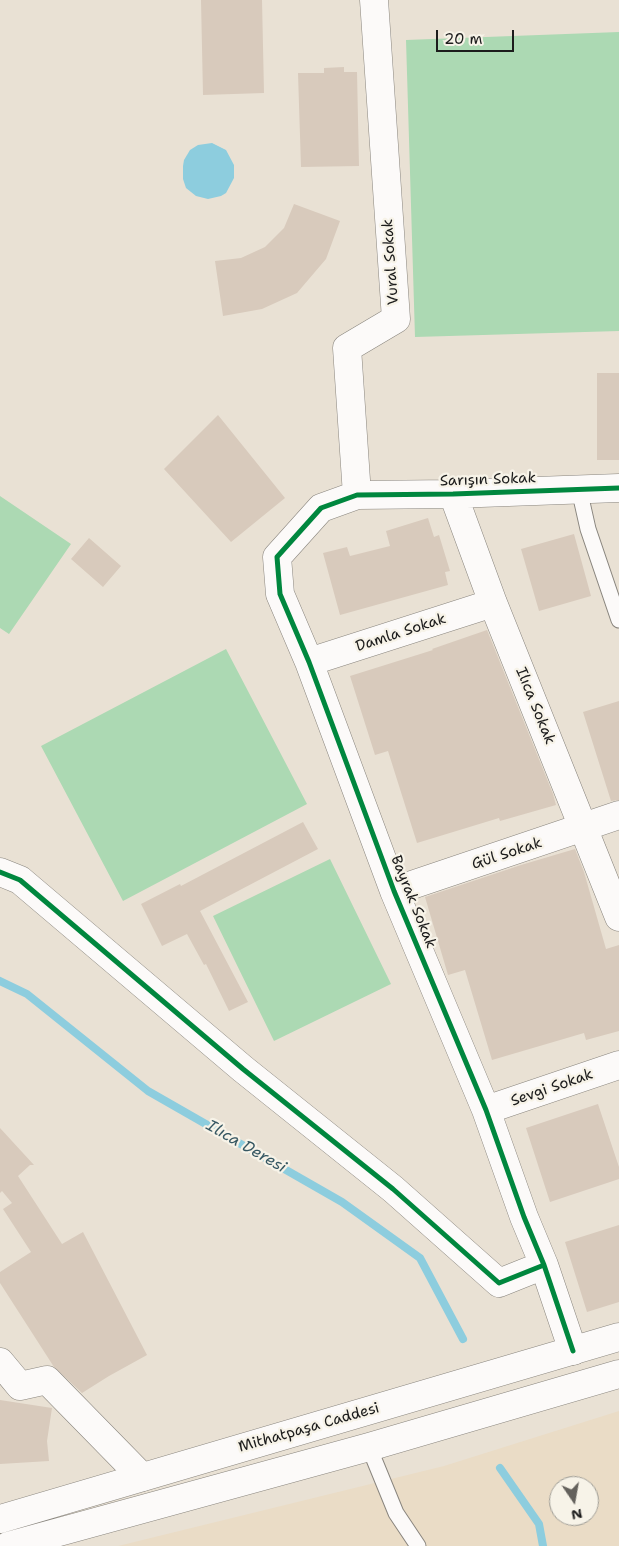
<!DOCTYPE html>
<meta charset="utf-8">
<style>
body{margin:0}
#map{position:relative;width:619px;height:1546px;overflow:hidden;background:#e9e1d4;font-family:"Shantell Sans",sans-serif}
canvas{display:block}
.north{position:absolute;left:549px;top:1476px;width:50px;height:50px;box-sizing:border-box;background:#f7f3e8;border:1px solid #9f9d96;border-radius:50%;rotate:168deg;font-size:14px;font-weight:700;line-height:20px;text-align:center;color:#1c1c1c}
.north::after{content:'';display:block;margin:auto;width:18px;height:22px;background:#64615c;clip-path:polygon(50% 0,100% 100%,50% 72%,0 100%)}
.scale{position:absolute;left:436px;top:30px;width:78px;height:22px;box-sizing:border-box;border:2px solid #1c1c1c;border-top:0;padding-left:6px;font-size:15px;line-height:18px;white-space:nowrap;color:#1c1c1c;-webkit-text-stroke:4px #f7f3e8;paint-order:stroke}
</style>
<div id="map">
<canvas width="619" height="1546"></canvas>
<div class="north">N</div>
<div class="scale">20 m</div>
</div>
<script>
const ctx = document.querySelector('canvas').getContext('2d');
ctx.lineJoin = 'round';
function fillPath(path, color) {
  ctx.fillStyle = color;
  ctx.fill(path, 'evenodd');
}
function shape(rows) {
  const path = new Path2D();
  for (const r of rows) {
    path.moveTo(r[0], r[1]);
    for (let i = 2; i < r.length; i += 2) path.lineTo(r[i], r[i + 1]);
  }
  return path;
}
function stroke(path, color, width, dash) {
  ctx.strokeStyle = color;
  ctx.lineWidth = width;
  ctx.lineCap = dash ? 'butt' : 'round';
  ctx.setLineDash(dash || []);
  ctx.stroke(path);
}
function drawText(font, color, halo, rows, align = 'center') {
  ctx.font = font + ' "Shantell Sans",sans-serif';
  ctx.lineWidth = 4.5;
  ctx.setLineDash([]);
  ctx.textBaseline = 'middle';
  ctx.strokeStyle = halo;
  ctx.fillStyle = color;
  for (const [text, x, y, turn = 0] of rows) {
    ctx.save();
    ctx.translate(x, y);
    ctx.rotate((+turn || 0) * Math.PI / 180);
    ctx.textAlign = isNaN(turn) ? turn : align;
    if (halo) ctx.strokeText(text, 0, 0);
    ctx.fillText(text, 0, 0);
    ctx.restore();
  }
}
fillPath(shape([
 [619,1411,619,1546,118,1546,444,1466],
 [559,1486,589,1486,589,1516,559,1516]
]), '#eadcc6');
fillPath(shape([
 [619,32,619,331,415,337,406,40],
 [0,496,71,544,9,634,0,628],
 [226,649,307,804,123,901,41,746],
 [330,859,391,984,274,1041,213,916]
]), '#acd9b3');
fillPath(shape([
 [212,143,226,150,234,165,234,178,226,193,221,196,208,199,196,196,186,188,183,179,183,166,184,160,190,150,198,145]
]), '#8dcdde');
stroke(shape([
 [0,981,27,994,148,1091,342,1202,420,1258,463,1339],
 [500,1468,539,1524,543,1546]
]), '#8dcdde', 8);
fillPath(shape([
 [201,0,262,0,264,93,203,95],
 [344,67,344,72,357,72,359,166,301,167,298,73,324,73,324,68],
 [294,204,340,221,326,259,297,293,262,309,223,316,215,261,241,258,265,247,284,228],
 [597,373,619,373,619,460,597,460],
 [218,415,285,498,231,542,164,469],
 [428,518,434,537,439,535,450,571,445,572,448,585,340,615,323,553,347,547,350,556,390,546,386,531],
 [574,534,591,596,539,611,521,549],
 [89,538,121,566,103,587,71,559],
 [487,630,553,794,556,805,500,821,499,818,417,843,388,751,375,755,350,676,433,650,432,649],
 [619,701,619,800,611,801,583,712],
 [303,822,318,849,200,911,248,1002,229,1011,206,964,204,965,187,934,162,946,141,904,180,884,181,886],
 [575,849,584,872,606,949,619,945,619,1031,586,1040,584,1033,492,1060,465,970,448,975,425,897,521,865],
 [598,1104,619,1167,619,1179,550,1202,526,1128],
 [0,1128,34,1165,30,1165,18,1176,62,1244,83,1232,147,1355,109,1376,82,1393,54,1367,0,1283,0,1272,31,1252,3,1209,12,1203,2,1191,0,1193],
 [619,1225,619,1302,587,1312,565,1242],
 [0,1400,52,1408,47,1441,49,1461,0,1464]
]), '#d8cabc');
const lane = shape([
 [579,489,588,529,619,620],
 [369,1447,396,1513,418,1546]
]);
const street = shape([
 [453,494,493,603,619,917],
 [357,495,347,348,396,319,374,0],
 [309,662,493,603],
 [0,872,20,880,243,1069,393,1189,499,1283,544,1265],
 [394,891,619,815],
 [486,1110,619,1065],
 [573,1351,544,1265,524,1217,486,1110,394,891,309,662,280,594,277,557,321,508,357,495,453,494,619,488],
 [0,1362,20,1386,47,1380,142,1477]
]);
const primary = shape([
 [0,1519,619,1337],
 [8,1546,369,1447,619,1374]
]);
stroke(lane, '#89857e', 17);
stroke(street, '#89857e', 29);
stroke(primary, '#89857e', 29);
stroke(lane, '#fcfaf9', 15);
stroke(street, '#fcfaf9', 28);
stroke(primary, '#fcfaf9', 28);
stroke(shape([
 [0,872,20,880,243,1069,393,1189,499,1283,544,1265],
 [573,1351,544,1265,524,1217,486,1110,394,891,309,662,280,594,277,557,321,508,357,495,453,494,619,488]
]), '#00873e', 5);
drawText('15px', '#1c1c1c', '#f7f3e8', [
 ["Vural Sokak",391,262,-94],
 ["Sarışın Sokak",488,480,-2],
 ["Damla Sokak",401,633,-18],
 ["Ilıca Sokak",535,706,68],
 ["Gül Sokak",507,854,-18],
 ["Bayrak Sokak",413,902,68],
 ["Sevgi Sokak",552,1088,-19],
 ["Mithatpaşa Caddesi",309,1428,-16]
]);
drawText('italic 16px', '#365762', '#f7f3e8', [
 ["Ilıca Deresi",246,1147,30]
]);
</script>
